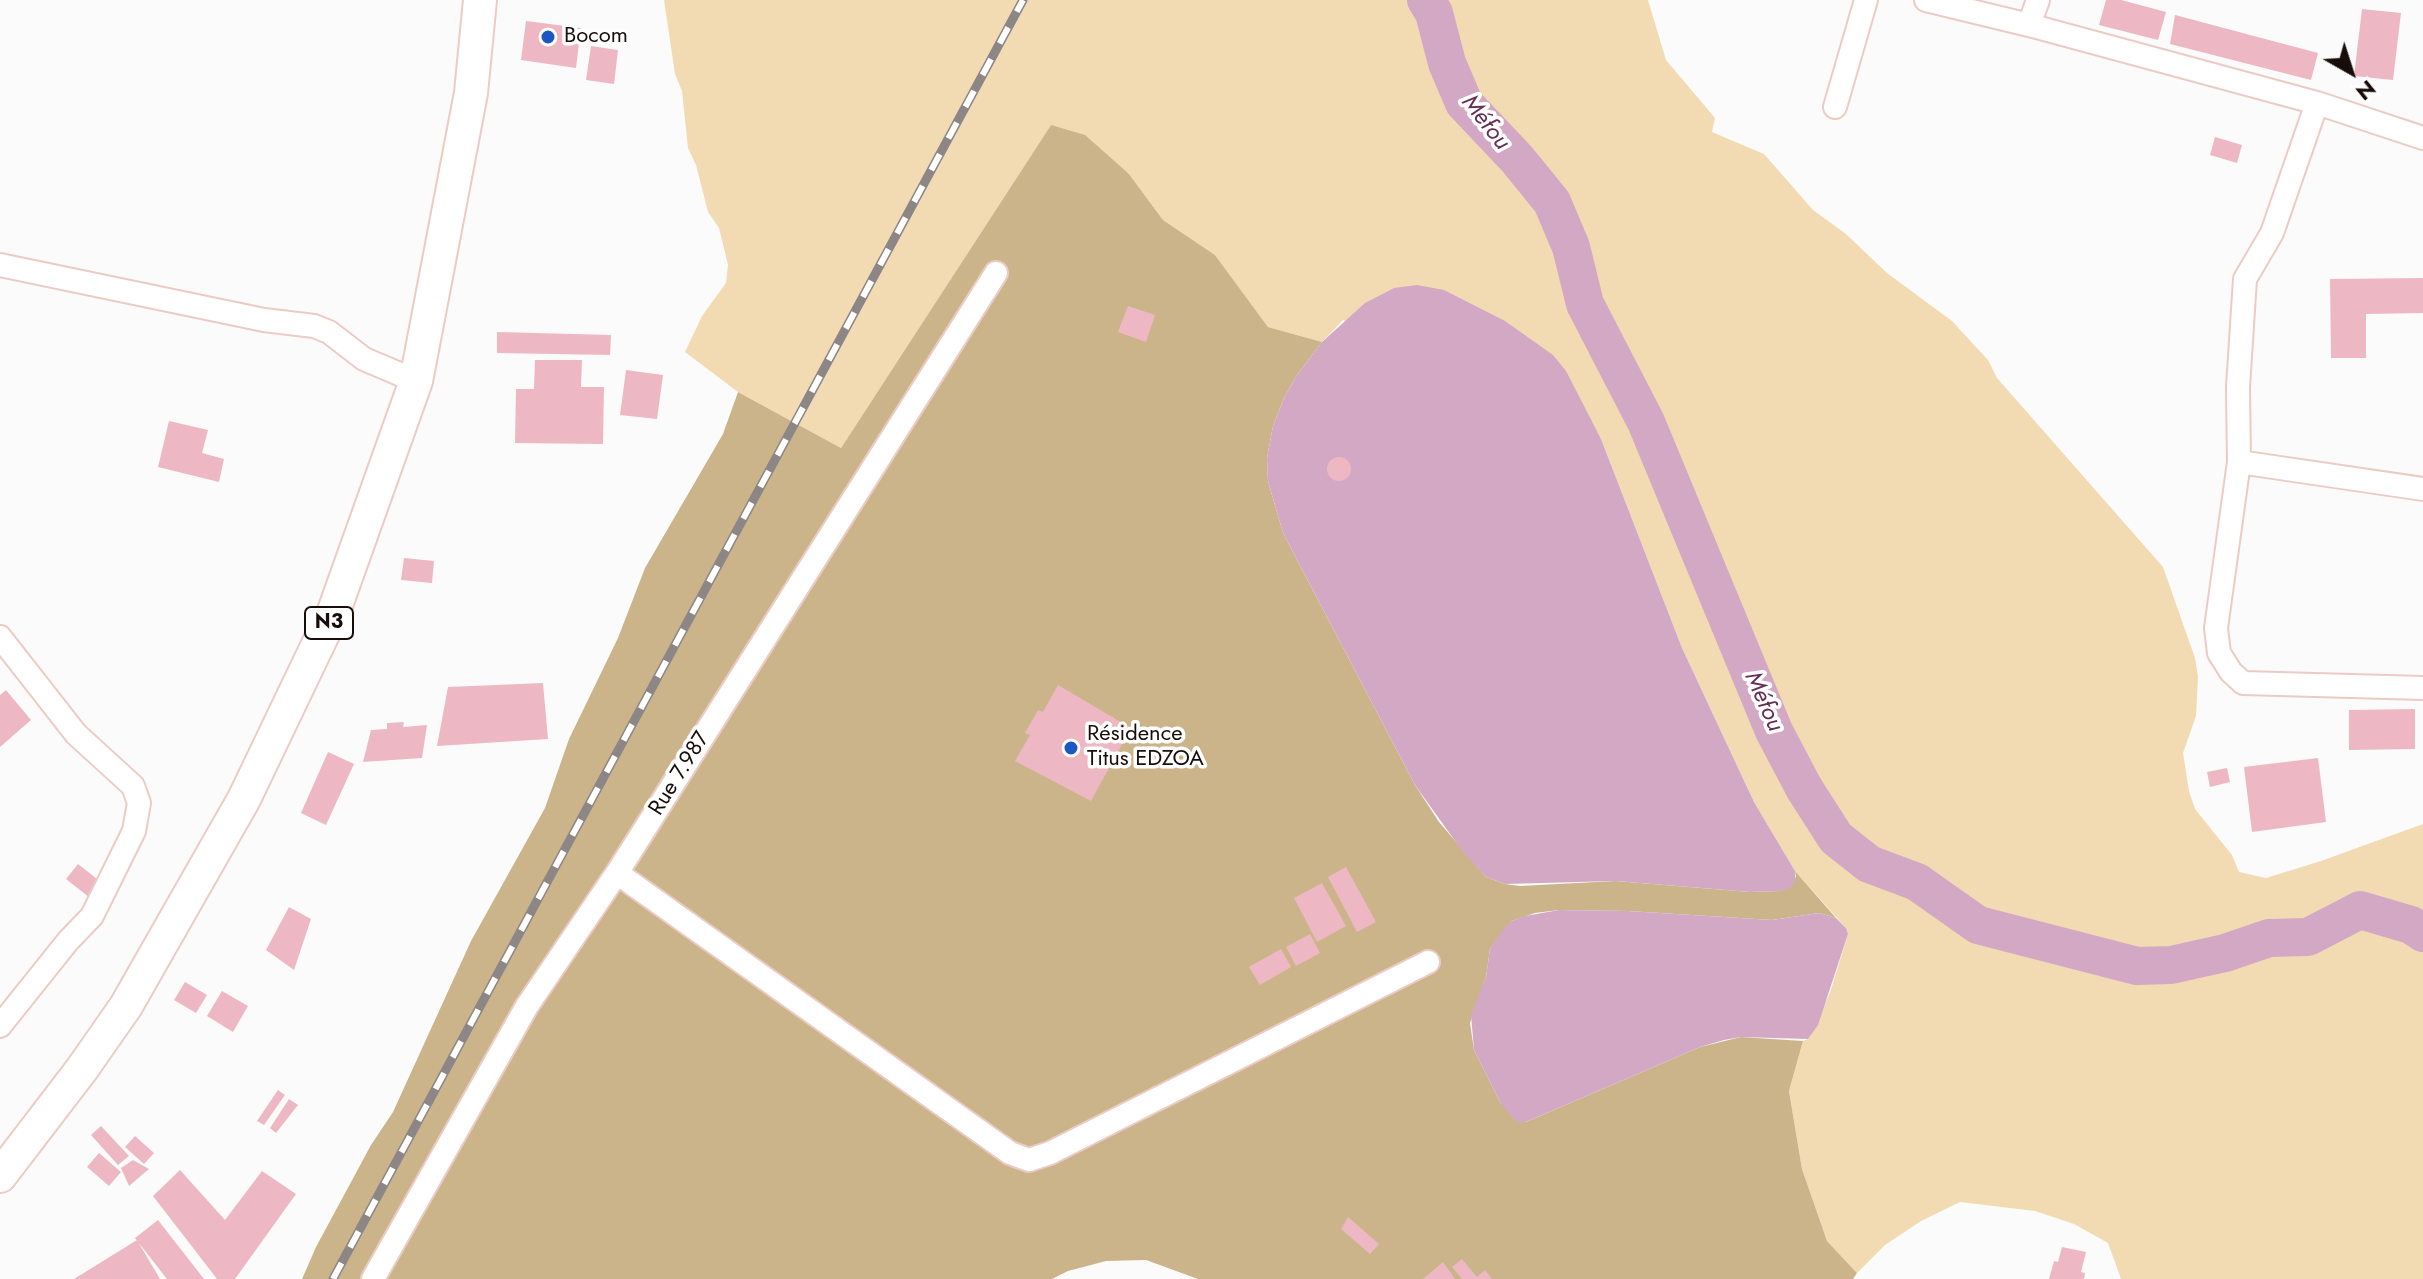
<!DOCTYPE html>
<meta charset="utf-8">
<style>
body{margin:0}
#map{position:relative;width:2423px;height:1279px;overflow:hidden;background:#fbfbfb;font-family:Jost,sans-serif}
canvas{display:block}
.north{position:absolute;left:2311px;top:32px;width:80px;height:80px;-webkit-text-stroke:6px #fff;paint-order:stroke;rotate:141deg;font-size:22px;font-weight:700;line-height:32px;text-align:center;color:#170d0b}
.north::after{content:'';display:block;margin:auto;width:28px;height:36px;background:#170d0b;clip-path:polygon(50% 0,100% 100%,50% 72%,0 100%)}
</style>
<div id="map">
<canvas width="2423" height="1279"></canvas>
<div class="north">N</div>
</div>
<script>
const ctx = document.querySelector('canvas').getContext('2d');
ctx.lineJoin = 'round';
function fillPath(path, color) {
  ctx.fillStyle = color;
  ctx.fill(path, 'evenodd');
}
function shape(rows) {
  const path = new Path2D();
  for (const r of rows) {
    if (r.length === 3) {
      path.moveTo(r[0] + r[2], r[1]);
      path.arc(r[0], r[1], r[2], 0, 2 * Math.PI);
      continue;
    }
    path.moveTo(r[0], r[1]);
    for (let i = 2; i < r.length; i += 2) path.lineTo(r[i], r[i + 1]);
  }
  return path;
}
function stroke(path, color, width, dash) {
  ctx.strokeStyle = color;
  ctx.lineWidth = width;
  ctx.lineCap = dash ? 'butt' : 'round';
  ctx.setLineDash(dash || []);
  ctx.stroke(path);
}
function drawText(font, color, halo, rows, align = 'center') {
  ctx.font = font + ' Jost,sans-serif';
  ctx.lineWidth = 7;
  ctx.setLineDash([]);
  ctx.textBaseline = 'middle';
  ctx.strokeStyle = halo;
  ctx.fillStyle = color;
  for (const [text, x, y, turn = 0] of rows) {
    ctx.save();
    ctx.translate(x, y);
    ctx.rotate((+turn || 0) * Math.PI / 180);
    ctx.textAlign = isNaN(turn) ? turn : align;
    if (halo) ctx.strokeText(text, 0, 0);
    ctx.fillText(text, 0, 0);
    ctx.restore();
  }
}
fillPath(shape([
 [664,0,1648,0,1666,60,1715,118,1712,132,1764,154,1813,210,1846,234,1887,273,1952,321,1988,360,1997,378,2163,567,2195,658,2198,677,2196,716,2183,753,2189,791,2195,809,2232,855,2239,872,2266,878,2321,861,2423,824,2423,1279,2121,1279,2108,1243,2074,1224,2035,1211,1960,1202,1921,1221,1885,1245,1857,1273,1827,1241,1802,1169,1789,1091,1803,1041,1808,1039,1830,993,1848,934,1846,928,1795,871,1754,802,1682,648,1601,439,1343,320,1322,342,1268,327,1215,255,1163,220,1129,174,1051,125,841,448,738,392,685,352,702,316,726,283,728,265,719,228,708,212,696,165,688,148,682,91,675,74]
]), '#f2dbb2');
fillPath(shape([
 [1051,125,1085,135,1129,174,1163,220,1215,255,1268,327,1322,342,1297,375,1284,398,1273,426,1267,458,1268,481,1283,533,1415,785,1439,822,1486,877,1505,884,1520,886,1616,881,1750,892,1780,891,1796,877,1795,871,1836,918,1819,913,1772,920,1628,911,1559,910,1535,913,1512,921,1490,949,1486,977,1470,1023,1474,1050,1500,1102,1526,1122,1700,1047,1741,1037,1803,1041,1789,1091,1802,1169,1827,1241,1857,1273,1853,1279,1198,1279,1146,1260,1106,1261,1068,1271,1052,1279,302,1279,316,1247,371,1145,393,1112,471,941,545,808,569,739,618,638,645,568,723,434,738,392,841,448]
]), '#ccb48a');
fillPath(shape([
 [1417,285,1444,290,1505,321,1553,355,1566,371,1601,439,1682,648,1754,802,1795,871,1795,882,1788,889,1780,891,1750,892,1616,881,1505,884,1486,877,1463,852,1415,785,1283,533,1268,481,1267,458,1273,426,1284,398,1297,375,1322,342,1365,303,1394,288],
 [1559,910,1628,911,1772,920,1819,913,1836,918,1846,928,1848,934,1818,1025,1808,1039,1741,1037,1724,1040,1700,1047,1526,1122,1516,1122,1500,1102,1474,1050,1471,1015,1486,977,1490,949,1504,928,1512,921,1525,916]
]), '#d3a8c5');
stroke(shape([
 [1426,0,1434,13,1447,63,1464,103,1517,159,1552,202,1571,247,1585,304,1646,422,1774,731,1804,788,1836,838,1869,864,1917,882,1978,925,2137,966,2171,965,2225,953,2269,938,2308,937,2360,910,2411,925,2423,933]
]), '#d3a8c5', 38);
fillPath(shape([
 [2106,0,2121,0,2166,12,2158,40,2099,25],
 [2362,9,2401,13,2393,80,2354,76],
 [2175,15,2318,53,2311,80,2170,44],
 [526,21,581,28,576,68,521,60],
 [591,46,618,50,614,84,586,80],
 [2215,137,2242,145,2237,163,2210,155],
 [2423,278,2423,313,2366,314,2366,358,2331,358,2330,279],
 [1128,306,1155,315,1146,342,1118,332],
 [497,332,611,335,610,355,497,353],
 [535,360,582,360,581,387,604,387,603,444,515,443,516,389,534,389],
 [626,370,663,375,657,419,620,415],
 [169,421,208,430,202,453,224,459,219,482,158,467],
 [1339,469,12],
 [404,558,434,561,432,583,401,580],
 [543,683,548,739,437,746,448,687],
 [1058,685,1131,728,1091,801,1015,761,1030,735,1025,733,1038,710,1043,712],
 [6,690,31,720,0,747,0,695],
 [2415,709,2415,749,2349,750,2349,710],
 [404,722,403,727,427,725,422,758,363,762,371,730,387,729,387,723],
 [328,752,354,764,326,825,301,813],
 [2318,758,2326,822,2252,832,2244,767],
 [2227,768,2230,782,2210,787,2207,772],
 [78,864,106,886,94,901,66,879],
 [1346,867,1376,922,1357,932,1328,877],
 [1322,883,1346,926,1317,942,1294,898],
 [289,907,311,919,294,970,266,950],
 [1310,934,1320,953,1296,966,1286,947],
 [1281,949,1291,967,1260,985,1249,967],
 [185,982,207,995,196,1013,174,1000],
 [222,991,248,1006,233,1032,207,1016],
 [278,1090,285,1095,264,1125,257,1121],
 [289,1099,298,1105,276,1133,270,1128],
 [101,1126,129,1156,118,1165,91,1135],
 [135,1136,154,1153,144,1164,125,1147],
 [99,1153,121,1172,109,1186,87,1167],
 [133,1160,149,1169,129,1186,121,1168],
 [180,1170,225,1220,262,1171,296,1194,235,1279,217,1279,153,1196],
 [1348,1217,1379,1244,1370,1254,1341,1229],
 [158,1220,204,1279,167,1279,135,1238],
 [137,1240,160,1279,74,1279],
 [2062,1247,2086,1252,2081,1272,2085,1273,2084,1279,2049,1279,2054,1261,2058,1262],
 [1462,1259,1477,1277,1485,1270,1492,1279,1462,1279,1452,1267],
 [1443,1262,1455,1279,1423,1279]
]), '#edb8c3');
const minor = shape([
 [1926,0,2029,25,2317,103,2423,138],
 [2029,25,2038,0],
 [2317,103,2272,233,2245,279,2238,387,2239,462,2216,628,2219,653,2231,672,2243,683,2423,688],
 [1835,107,1866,0],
 [0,265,264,320,314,326,329,332,364,359,416,381],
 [2239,462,2423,489],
 [0,637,76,734,133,786,139,803,134,831,92,916,68,941,0,1026],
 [617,873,1010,1153,1029,1160,1050,1153,1428,962],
 [373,1279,527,1006,617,873,996,273]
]);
const highway = shape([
 [0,1176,82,1069,126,1006,244,799,334,611,416,381,471,93,480,0]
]);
stroke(minor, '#eccbc5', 26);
stroke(highway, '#eccbc5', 36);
stroke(minor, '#fff', 22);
stroke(highway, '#fff', 32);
const rail = shape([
 [333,1279,1023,0]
]);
stroke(rail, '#8c8786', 9);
stroke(rail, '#fff', 6, [18]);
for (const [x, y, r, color] of [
 [548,37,8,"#1c57c3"],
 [1071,748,8,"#1c57c3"]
]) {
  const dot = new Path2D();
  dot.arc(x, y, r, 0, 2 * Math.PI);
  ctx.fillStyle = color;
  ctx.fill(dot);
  stroke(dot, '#fff', 3);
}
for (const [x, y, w] of [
 [329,623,48]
]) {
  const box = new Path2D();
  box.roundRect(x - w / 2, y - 16, w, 32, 6);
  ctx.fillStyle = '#fff';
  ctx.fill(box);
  stroke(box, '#170d0b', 2);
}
drawText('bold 20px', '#170d0b', null, [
 ["N3",329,623]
]);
drawText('22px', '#170d0b', '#fff', [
 ["Bocom",564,37],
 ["Résidence",1087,735],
 ["Titus EDZOA",1087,760]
], 'left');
drawText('22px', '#170d0b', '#fff', [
 ["Rue 7.987",680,774,-58]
]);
drawText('italic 24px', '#642e55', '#fff', [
 ["Méfou",1485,123,52],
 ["Méfou",1763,702,66]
]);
</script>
